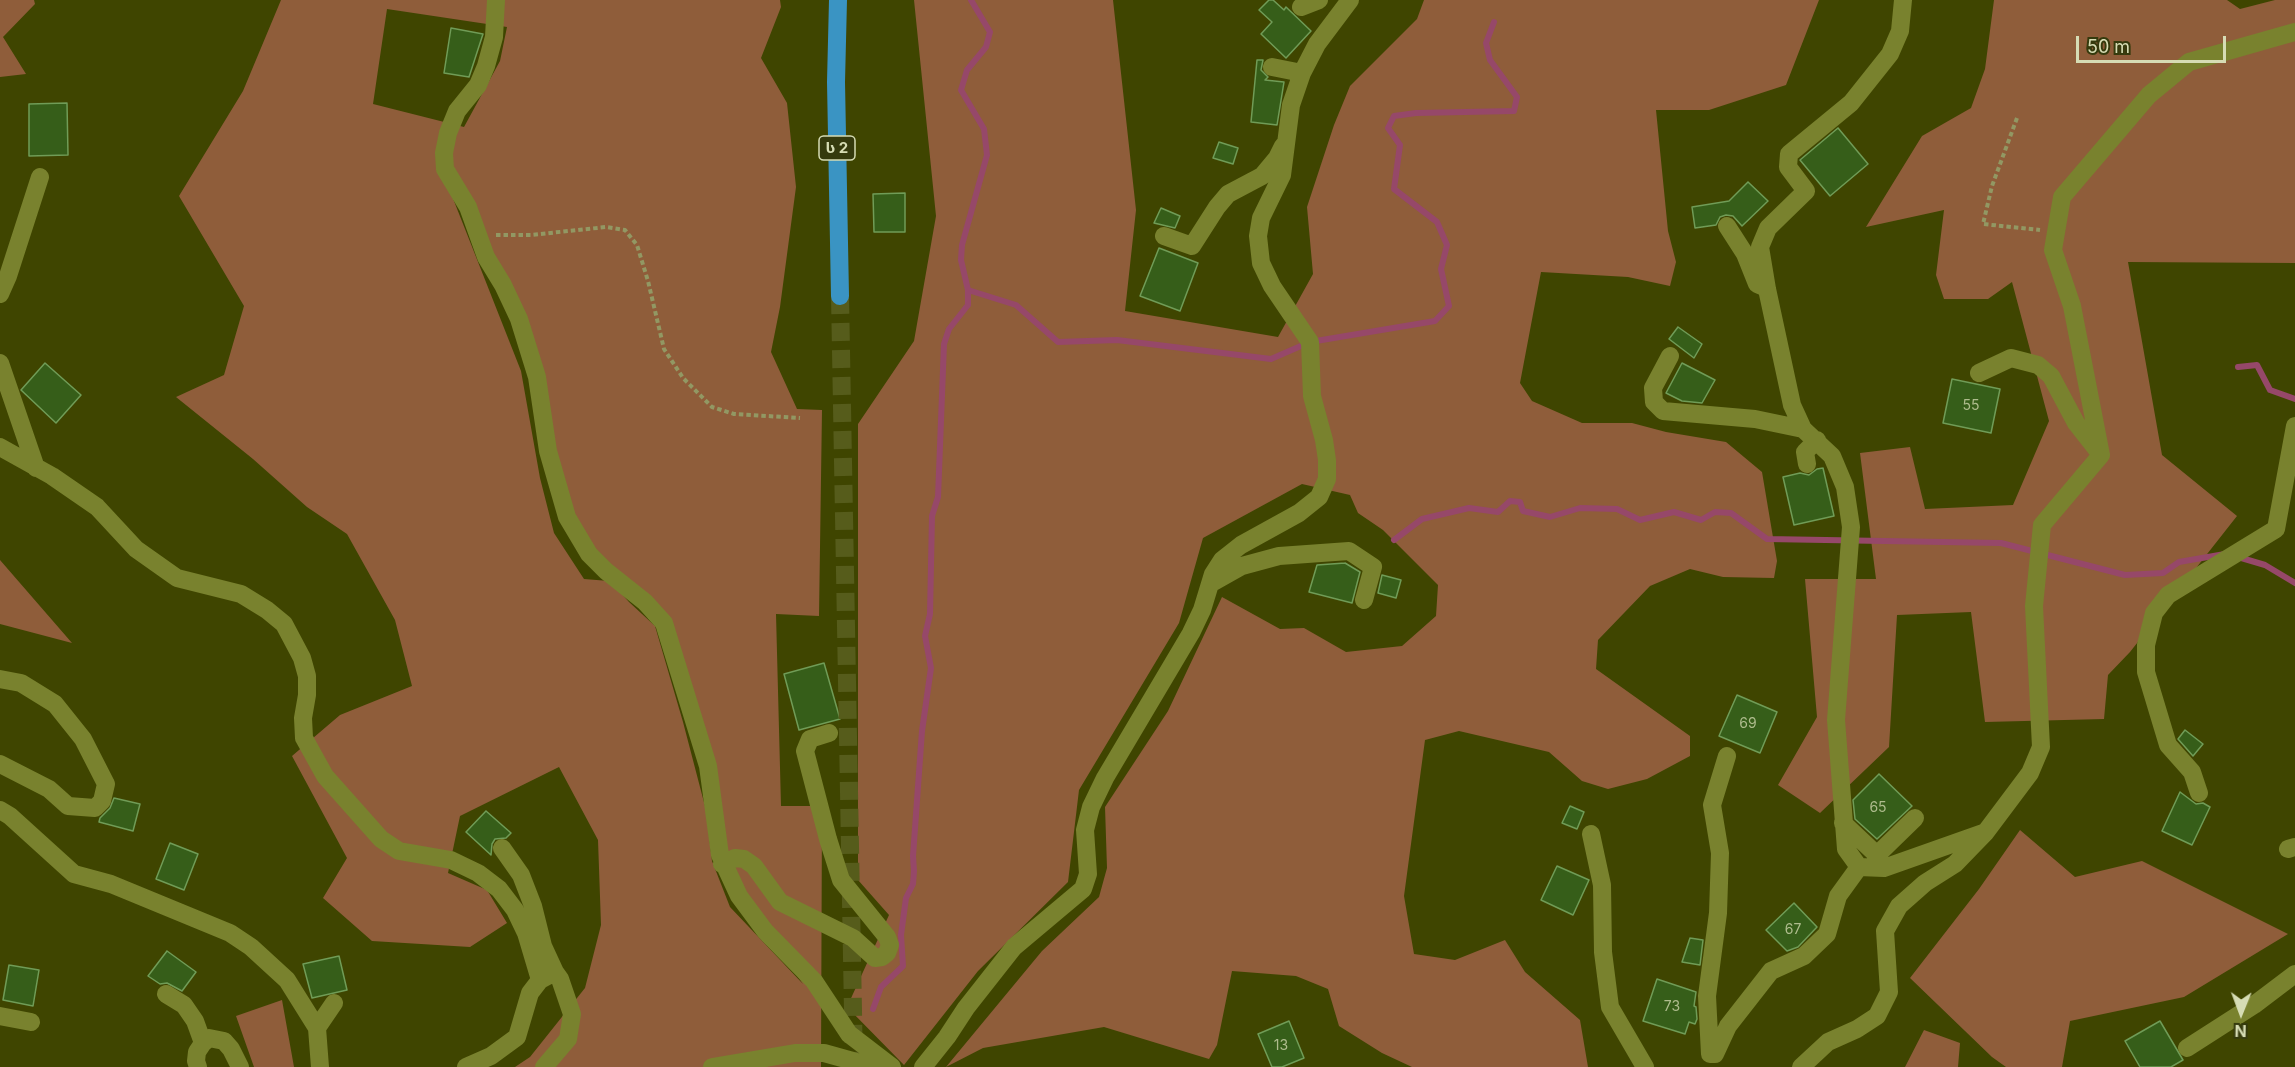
<!DOCTYPE html>
<meta charset="utf-8">
<style>
body{margin:0}
#map{position:relative;width:2295px;height:1067px;overflow:hidden;background:#3f4500;font-family:Inter,sans-serif}
canvas{display:block}
.north{position:absolute;left:2211px;top:983px;width:60px;height:60px;-webkit-text-stroke:4px #353a0d;paint-order:stroke;rotate:181deg;font-size:16px;font-weight:700;line-height:24px;text-align:center;color:#d6dcb4}
.north::after{content:'';display:block;margin:auto;width:21px;height:27px;background:#d6dcb4;clip-path:polygon(50% 0,100% 100%,50% 72%,0 100%)}
.scale{position:absolute;left:2076px;top:36px;width:150px;height:27px;box-sizing:border-box;border:3px solid #d6dcb4;border-top:0;padding-left:8px;font-size:18px;line-height:21px;white-space:nowrap;color:#d6dcb4;-webkit-text-stroke:4px #353a0d;paint-order:stroke}
</style>
<div id="map">
<canvas width="2295" height="1067"></canvas>
<div class="north">N</div>
<div class="scale">50 m</div>
</div>
<script>
const ctx = document.querySelector('canvas').getContext('2d');
ctx.lineJoin = 'round';
function fillPath(path, color) {
  ctx.fillStyle = color;
  ctx.fill(path, 'evenodd');
}
function shape(rows) {
  const path = new Path2D();
  for (const r of rows) {
    path.moveTo(r[0], r[1]);
    for (let i = 2; i < r.length; i += 2) path.lineTo(r[i], r[i + 1]);
  }
  return path;
}
function stroke(path, color, width, dash) {
  ctx.strokeStyle = color;
  ctx.lineWidth = width;
  ctx.lineCap = dash ? 'butt' : 'round';
  ctx.setLineDash(dash || []);
  ctx.stroke(path);
}
function drawText(font, color, halo, rows, align = 'center') {
  ctx.font = font + ' Inter,"Noto Sans Georgian",sans-serif';
  ctx.lineWidth = 4.5;
  ctx.setLineDash([]);
  ctx.textBaseline = 'middle';
  ctx.strokeStyle = halo;
  ctx.fillStyle = color;
  for (const [text, x, y, turn = 0] of rows) {
    ctx.save();
    ctx.translate(x, y);
    ctx.rotate((+turn || 0) * Math.PI / 180);
    ctx.textAlign = isNaN(turn) ? turn : align;
    if (halo) ctx.strokeText(text, 0, 0);
    ctx.fillText(text, 0, 0);
    ctx.restore();
  }
}
fillPath(shape([
 [0,0,34,0,35,4,3,37,26,74,0,77],
 [281,0,780,0,781,7,761,58,787,103,796,187,780,307,771,352,797,409,822,410,819,616,776,614,781,806,822,806,821,1067,515,1067,530,1057,585,988,601,925,598,840,559,767,460,816,448,873,487,890,507,923,470,947,372,941,323,898,347,858,292,756,340,715,412,686,395,620,347,534,307,507,253,459,176,397,224,375,244,306,179,196,243,91],
 [387,9,507,27,500,61,464,127,373,104],
 [452,196,479,234,539,372,557,496,609,581,584,579,554,533,540,478,521,371],
 [611,582,671,620,730,879,803,984,730,907,712,861,706,810,683,722,655,626,629,602],
 [914,0,1113,0,1136,210,1125,311,1278,337,1313,274,1307,207,1334,125,1350,86,1417,19,1424,0,1819,0,1786,85,1709,110,1656,110,1668,231,1676,262,1670,286,1628,277,1541,272,1520,383,1532,401,1582,423,1632,423,1666,432,1726,442,1762,472,1777,561,1774,578,1723,577,1690,569,1650,586,1598,640,1596,669,1690,736,1690,756,1647,779,1608,789,1582,781,1549,752,1459,731,1425,740,1404,896,1414,954,1455,960,1505,940,1525,972,1580,1020,1588,1067,1412,1067,1382,1053,1339,1026,1328,989,1296,976,1232,971,1217,1045,1209,1059,1104,1027,983,1048,946,1067,1042,951,1099,897,1107,868,1105,807,1168,711,1222,597,1280,629,1304,628,1346,652,1402,646,1436,616,1438,585,1383,530,1358,513,1350,495,1302,484,1203,538,1179,623,1079,790,1068,882,978,971,904,1065,847,1007,889,915,858,880,858,424,914,341,936,216],
 [1994,0,2227,0,2240,9,2275,0,2295,0,2295,263,2128,262,2162,455,2237,516,2130,652,2108,675,2104,719,1985,722,1971,612,1897,615,1889,747,1820,813,1778,785,1817,717,1805,579,1876,579,1860,453,1910,447,1925,509,2013,505,2049,421,2012,282,1988,299,1944,299,1936,275,1944,210,1866,227,1922,136,1971,108,1985,69],
 [0,560,72,643,0,624],
 [2020,830,2075,877,2142,861,2288,934,2184,997,2070,1021,2062,1067,2006,1067,1992,1057,1910,978,1979,889],
 [282,1000,294,1067,254,1067,236,1016],
 [1924,1030,1960,1043,1958,1067,1905,1067]
]), '#8f5d3a');
stroke(shape([
 [968,290,1016,305,1058,342,1117,340,1271,359,1310,342,1435,321,1449,306,1441,269,1447,245,1437,222,1394,189,1400,145,1388,128,1394,116,1416,113,1514,111,1517,97,1490,60,1486,43,1494,22],
 [2238,367,2257,365,2270,390,2295,399],
 [1394,540,1422,519,1469,508,1498,512,1510,501,1520,502,1523,511,1550,517,1580,508,1617,509,1640,520,1674,512,1701,520,1715,512,1731,513,1767,539,2001,543,2125,575,2163,573,2179,562,2225,554],
 [2238,557,2265,565,2295,583],
 [873,1009,881,987,903,966,901,935,906,898,913,884,914,871,913,856,922,731,931,668,925,636,930,614,932,516,938,497,944,344,949,329,968,305,968,290,961,260,962,245,987,155,984,129,961,90,967,70,986,47,990,32,971,0]
]), '#964869', 6);
const building = shape([
 [1269,0,1273,0,1284,10,1286,7,1311,31,1286,58,1261,34,1272,22,1259,10,1269,0],
 [451,28,483,34,469,77,444,73,451,28],
 [1257,60,1263,60,1261,70,1268,77,1265,80,1284,82,1277,125,1251,122,1257,60],
 [67,103,68,155,29,156,29,104,67,103],
 [1838,128,1868,164,1830,196,1800,160,1838,128],
 [1219,142,1238,148,1233,164,1213,158,1219,142],
 [1748,182,1768,201,1742,226,1733,216,1726,215,1720,217,1716,225,1695,228,1692,207,1729,201,1748,182],
 [905,193,905,232,874,232,873,194,905,193],
 [1161,208,1180,216,1175,228,1154,223,1161,208],
 [1159,248,1198,263,1180,311,1140,296,1159,248],
 [1678,327,1702,344,1694,358,1669,339,1678,327],
 [45,363,81,395,56,423,21,390,45,363],
 [1682,363,1715,380,1702,403,1682,401,1666,393,1682,363],
 [1952,379,2000,389,1991,433,1943,423,1952,379],
 [1823,468,1834,516,1794,525,1783,477,1800,473,1809,475,1817,469,1823,468],
 [1345,563,1360,572,1352,603,1309,592,1317,565,1345,563],
 [1382,575,1401,580,1396,598,1378,593,1382,575],
 [824,663,840,719,799,730,784,674,824,663],
 [1737,695,1777,712,1760,753,1719,736,1737,695],
 [2185,730,2203,744,2193,756,2178,739,2185,730],
 [1879,774,1912,806,1877,839,1855,819,1853,800,1879,774],
 [2180,792,2196,804,2203,803,2210,807,2192,845,2162,831,2180,792],
 [114,798,140,804,133,831,99,822,100,818,110,808,114,798],
 [1570,806,1584,812,1577,829,1562,823,1570,806],
 [486,811,511,833,506,838,495,839,492,844,491,855,466,832,486,811],
 [170,843,198,854,184,890,156,879,170,843],
 [1557,866,1589,880,1573,915,1541,900,1557,866],
 [1794,903,1817,927,1798,947,1787,951,1766,930,1794,903],
 [1690,938,1703,940,1700,965,1682,962,1690,938],
 [167,951,196,972,182,991,167,983,160,984,148,976,167,951],
 [339,956,347,990,312,998,303,964,339,956],
 [9,965,39,970,33,1006,3,1000,9,965],
 [1657,979,1696,992,1694,1006,1696,1007,1697,1019,1695,1024,1689,1022,1685,1034,1643,1021,1657,979],
 [1289,1021,1304,1058,1282,1067,1272,1067,1258,1034,1289,1021],
 [2160,1021,2183,1060,2171,1067,2140,1067,2125,1041,2160,1021]
]);
fillPath(building, '#365e19');
stroke(building, '#709c57', 1.5);
stroke(shape([
 [840,296,854,1067]
]), '#565c1b', 18, [18, 9]);
stroke(shape([
 [2017,118,1992,186,1983,224,2040,230],
 [496,235,531,235,606,227,625,230,637,245,648,281,664,349,683,378,712,407,734,414,800,418]
]), '#929863', 4, [4.5, 3]);
stroke(shape([
 [496,0,494,37,486,66,478,85,457,111,448,133,444,153,445,169,468,207,486,257,503,285,519,319,537,377,548,451,567,517,589,554,606,571,645,602,664,623,708,766,720,855,739,896,765,931,814,981,849,1034,892,1067],
 [1903,0,1900,31,1890,54,1851,103,1789,154,1788,167,1806,191,1768,228,1760,247,1767,289,1792,405,1803,429,1832,456,1845,487,1851,527,1836,720,1846,849,1859,867,1884,868,1983,833],
 [1301,7,1319,0],
 [1272,67,1302,73],
 [1727,226,1745,254,1757,284,1764,287],
 [1164,236,1192,246,1217,207,1228,194,1262,176,1277,158,1283,146],
 [0,294,8,276,40,177],
 [1670,356,1653,388,1654,402,1663,411,1755,419,1803,429],
 [0,363,36,468],
 [1979,373,2011,358,2038,365,2051,376,2076,423,2098,451],
 [0,447,52,476,97,507,136,549,177,578,241,594,267,610,284,624,302,658,307,676,307,695,303,718,304,738,325,776,381,839,399,851,451,860,478,873,499,889,515,910,526,933,540,980],
 [1807,464,1805,452,1817,440],
 [1210,584,1242,566,1279,556,1349,551,1373,567,1364,600],
 [0,679,21,683,55,704,83,739,106,784,102,801,95,808,68,806,49,789,0,764],
 [1727,756,1712,805,1720,853,1718,913,1707,996,1710,1054,1715,1054,1728,1026,1771,971,1804,956,1827,934,1838,896,1859,867],
 [2199,793,2192,772,2168,745,2146,672,2146,645,2154,613,2168,595,2276,529,2295,426],
 [0,810,10,816,74,874,111,884,230,933,251,947,287,980,317,1028,320,1067],
 [1843,823,1877,855,1915,818],
 [1591,834,1602,885,1603,952,1610,1007,1645,1067],
 [502,848,521,875,533,906,543,946,555,972],
 [2288,849,2295,847],
 [722,864,735,858,744,859,754,866,780,902,853,938,875,958,882,957,887,953,890,945,887,937,841,880,828,839,805,751,810,739,829,733],
 [166,994,184,1005,195,1021,203,1043],
 [0,1016,31,1022],
 [317,1028,334,1003],
 [2187,1048,2254,1005,2295,974],
 [198,1067,196,1061,197,1052,203,1043,209,1038,224,1041,231,1049,240,1067],
 [466,1067,491,1056,517,1037,530,993,540,980,555,972,560,979,572,1014,568,1039,544,1067],
 [712,1067,795,1053,824,1053,874,1067],
 [923,1067,947,1037,966,1008,1014,947,1083,889,1088,874,1085,830,1091,807,1105,778,1191,633,1202,610,1213,574,1222,560,1241,545,1299,513,1319,497,1327,479,1327,460,1324,440,1312,396,1310,342,1272,286,1261,263,1258,236,1261,218,1282,175,1291,105,1302,73,1317,44,1350,0],
 [1801,1067,1828,1042,1857,1029,1877,1016,1889,992,1885,931,1899,906,1925,883,1955,864,1985,833,2030,773,2041,747,2034,606,2042,525,2101,455,2072,306,2053,250,2062,197,2149,95,2189,62,2295,32]
]), '#79822e', 18);
stroke(shape([
 [838,0,836,82,840,296]
]), '#3a94c3', 18);
drawText('14px', '#aebc8d', null, [
 ["55",1971,406],
 ["69",1748,724],
 ["65",1878,808],
 ["67",1793,930],
 ["73",1672,1007],
 ["13",1281,1046]
]);
for (const [x, y, w] of [
 [837,148,36]
]) {
  const box = new Path2D();
  box.roundRect(x - w / 2, y - 12, w, 24, 4.5);
  ctx.fillStyle = '#353a0d';
  ctx.fill(box);
  stroke(box, '#d6dcb4', 1.5);
}
drawText('bold 15px', '#d6dcb4', null, [
 ["ს 2",837,148]
]);
</script>
